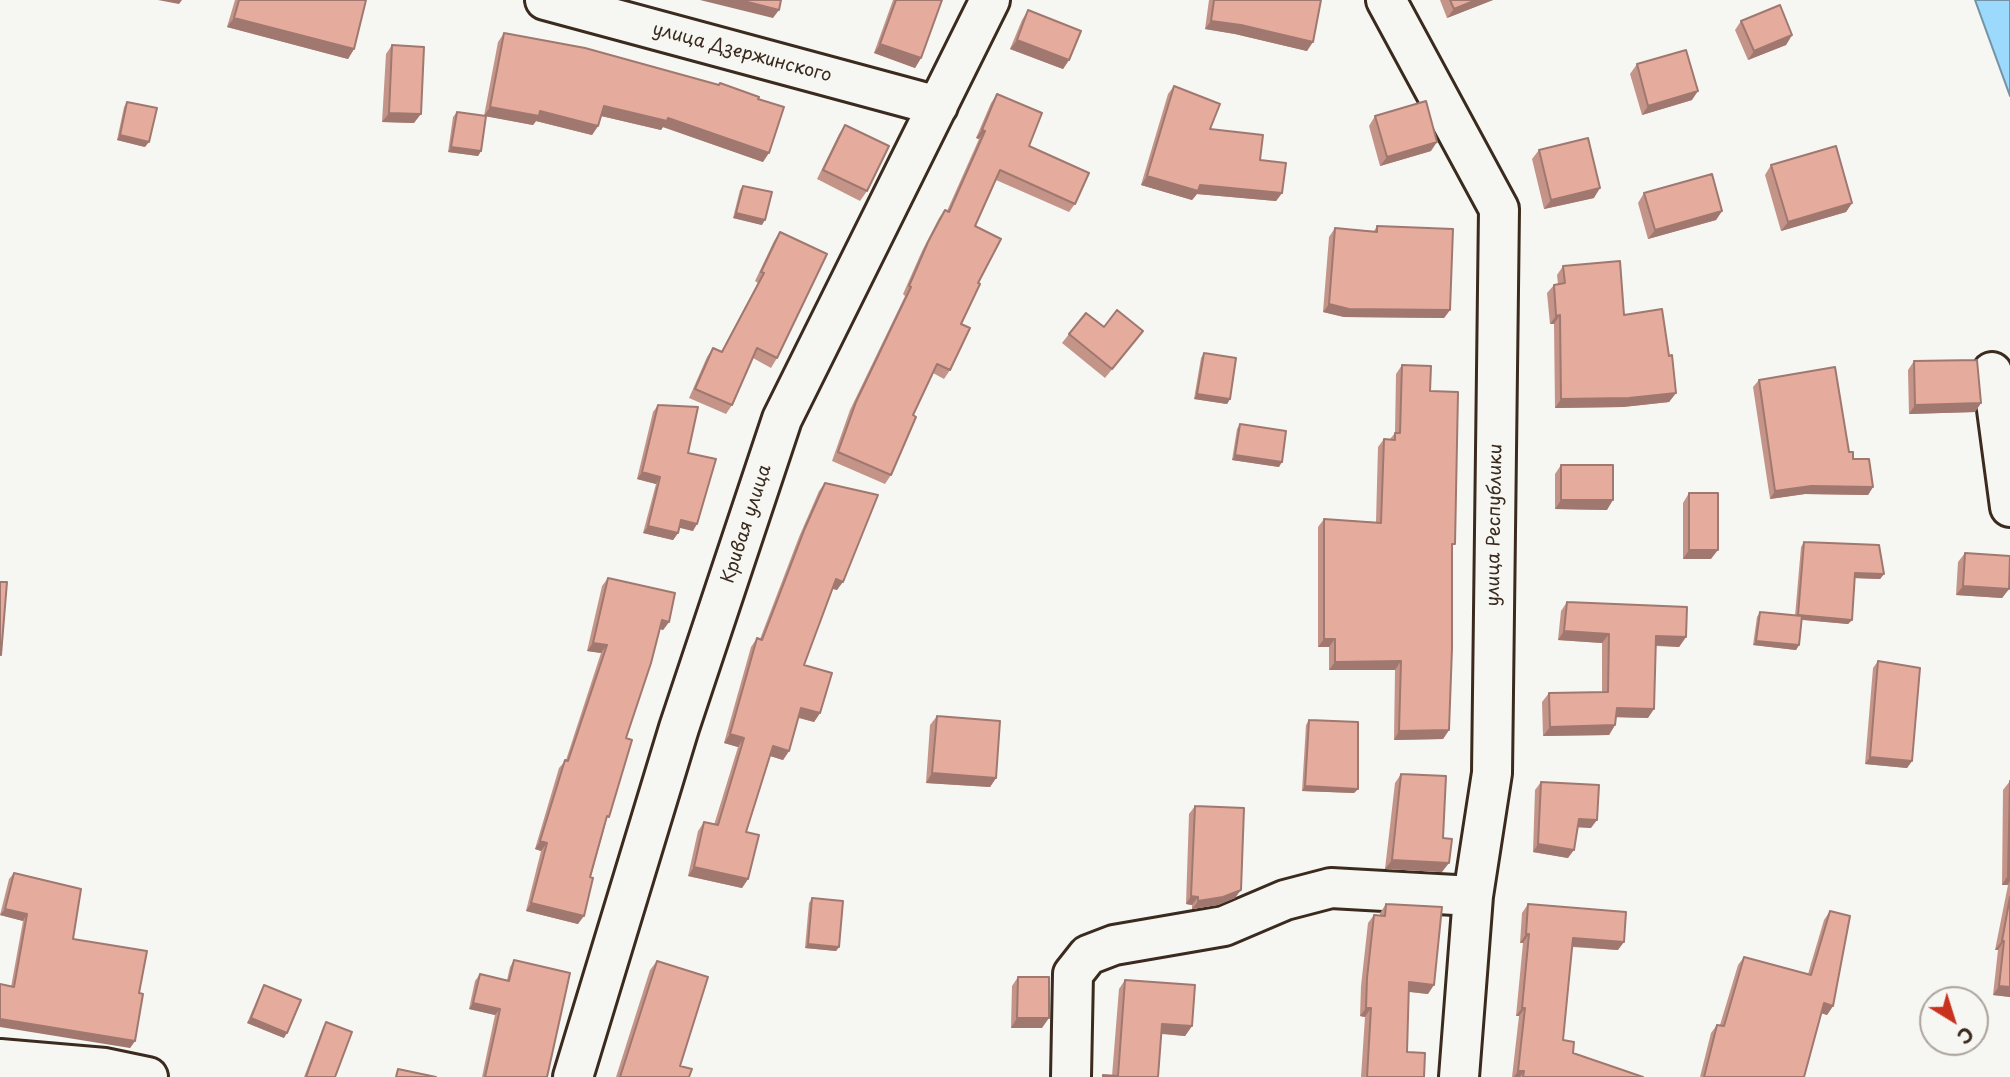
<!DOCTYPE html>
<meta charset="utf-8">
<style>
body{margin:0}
#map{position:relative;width:2010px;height:1077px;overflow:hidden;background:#f6f6f2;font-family:"Playpen Sans",sans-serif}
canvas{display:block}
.north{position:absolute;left:1919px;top:986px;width:70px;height:70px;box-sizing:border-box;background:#f6f6f2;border:2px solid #aba49d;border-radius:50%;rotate:142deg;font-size:19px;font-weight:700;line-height:28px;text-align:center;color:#3b2a1e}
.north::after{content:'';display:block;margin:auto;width:24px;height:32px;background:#c8321e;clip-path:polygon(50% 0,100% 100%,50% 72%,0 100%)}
</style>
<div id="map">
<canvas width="2010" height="1077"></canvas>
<div class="north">С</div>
</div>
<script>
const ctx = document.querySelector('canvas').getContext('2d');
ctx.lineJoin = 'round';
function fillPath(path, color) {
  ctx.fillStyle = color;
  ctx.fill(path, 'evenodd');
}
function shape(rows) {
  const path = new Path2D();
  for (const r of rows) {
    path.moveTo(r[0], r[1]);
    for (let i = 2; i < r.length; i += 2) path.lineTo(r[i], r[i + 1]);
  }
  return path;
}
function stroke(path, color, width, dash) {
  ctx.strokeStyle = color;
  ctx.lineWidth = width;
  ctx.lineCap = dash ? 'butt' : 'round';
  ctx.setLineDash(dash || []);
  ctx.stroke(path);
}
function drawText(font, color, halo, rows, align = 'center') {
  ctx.font = font + ' "Playpen Sans",sans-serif';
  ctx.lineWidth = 7;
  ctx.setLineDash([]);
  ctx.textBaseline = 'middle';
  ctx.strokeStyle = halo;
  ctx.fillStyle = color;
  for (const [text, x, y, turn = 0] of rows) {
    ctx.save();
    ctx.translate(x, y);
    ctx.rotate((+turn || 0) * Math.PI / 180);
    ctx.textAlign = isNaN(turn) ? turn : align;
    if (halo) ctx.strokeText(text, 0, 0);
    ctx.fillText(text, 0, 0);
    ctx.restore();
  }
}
const water = shape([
 [1975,0,2010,0,2010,96,1975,0]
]);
fillPath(water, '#9bd9fd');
stroke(water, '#7593a4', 2);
const street = shape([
 [545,0,938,106],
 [1386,0,1499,209,1492,773,1473,896,1459,1077],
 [1992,372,2010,507],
 [0,1059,105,1068,148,1077],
 [573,1077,679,728,782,419,990,0],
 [1071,1077,1073,974,1088,955,1114,945,1224,926,1285,900,1331,888,1473,896]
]);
stroke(street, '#3b2a1e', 44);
stroke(street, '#f6f6f2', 38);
fillPath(shape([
 [235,0,366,0,354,49,348,59,227,27],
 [893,0,942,0,921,58,915,68,874,53],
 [1209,0,1321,0,1307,51,1235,34,1205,29],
 [1440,0,1493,0,1447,18],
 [1028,10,1069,60,1063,69,1010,49,1022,20],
 [1741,21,1792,35,1786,45,1748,60,1735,30],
 [504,33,758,99,763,162,663,127,661,130,601,116,598,126,592,135,536,121,533,125,486,116,481,151,478,156,448,152,453,117,457,112,484,116,498,42],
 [392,45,414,123,382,122,386,54],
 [1637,64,1692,100,1642,115,1630,74],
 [1174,86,1210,129,1282,193,1276,201,1197,194,1192,200,1141,185,1168,94],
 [997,94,1029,146,1075,204,1069,212,996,180,975,226,978,283,961,324,950,370,944,379,933,373,913,415,891,475,885,484,832,461,850,410,905,296,903,294,922,251,939,218,945,210,947,211,979,139,976,138,991,103],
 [127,102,145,147,117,140,124,107],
 [1375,116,1431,151,1380,166,1369,126],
 [845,125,867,191,860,201,817,179,839,134],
 [1539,150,1594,198,1544,209,1532,159],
 [1771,165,1852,203,1846,212,1781,231,1765,175],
 [743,186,762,225,733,218,740,190],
 [1644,193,1722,211,1716,220,1648,239,1638,203],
 [1377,226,1450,310,1444,318,1344,317,1323,312,1329,237,1335,228,1374,231],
 [780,232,777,358,771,368,753,358,732,405,726,414,689,398,707,357,713,348,721,352,758,283,755,281,774,241],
 [1563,266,1624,315,1669,356,1676,393,1669,402,1623,407,1555,408,1554,324,1550,324,1547,293,1554,285,1558,284,1557,275],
 [1104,327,1136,340,1105,378,1062,343,1069,334],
 [1204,353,1230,399,1227,404,1194,399,1201,358],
 [1914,361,1981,403,1975,412,1909,414,1908,370],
 [1402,365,1430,391,1452,547,1449,730,1443,739,1394,740,1395,670,1329,670,1329,647,1318,647,1318,527,1324,519,1376,522,1378,447,1384,439,1390,439,1395,433,1396,374],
 [1759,380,1849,452,1873,487,1868,495,1805,494,1770,499,1753,387],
 [658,405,688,453,693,531,679,527,678,533,673,540,643,533,656,484,637,479,653,412],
 [1240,424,1279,467,1232,460,1237,429],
 [1561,465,1607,510,1555,509,1555,474],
 [825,483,837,590,833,589,804,665,820,713,814,722,798,717,789,751,783,760,770,756,746,832,748,879,742,888,688,876,698,831,704,822,714,825,738,747,724,743,751,647,757,638,760,639,799,537,819,491],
 [1689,493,1711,559,1683,559,1683,503],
 [1804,542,1884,574,1880,579,1855,578,1852,620,1848,624,1802,620,1799,645,1796,650,1753,645,1757,617,1760,612,1795,616,1801,547],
 [1965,553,2009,589,2002,598,1956,595,1958,562],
 [608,578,669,622,663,630,660,629,626,738,606,822,578,924,526,911,541,851,535,849,559,768,566,760,601,653,587,651,602,586],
 [1567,602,1686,637,1679,647,1656,646,1648,718,1616,717,1615,725,1609,735,1543,736,1542,702,1549,693,1602,692,1602,643,1558,640,1561,611],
 [1878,661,1912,761,1907,768,1865,764,1873,668],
 [937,716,996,778,990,787,926,783,930,725],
 [1309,720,1358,789,1354,793,1302,791,1306,725],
 [1401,774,1442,872,1385,869,1395,783],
 [2010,781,2010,997,1993,995,1998,950,1995,950,2008,885,2002,885,2003,790],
 [1541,782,1591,828,1578,827,1568,858,1533,852,1535,790],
 [1195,806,1235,898,1218,905,1192,909,1192,905,1186,904,1189,814],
 [14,873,73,939,139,993,135,1041,130,1048,11,987,23,921,0,915,9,879],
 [812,898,839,947,836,951,805,948,809,903],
 [1386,904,1428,994,1409,992,1407,1052,1424,1077,1361,1077,1365,1017,1360,1016,1361,986,1368,923,1374,915,1380,915,1380,913],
 [1528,904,1618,950,1572,947,1563,1040,1573,1053,1643,1077,1512,1077,1519,1016,1516,1016,1523,943,1520,943,1522,913],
 [1830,911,1833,1006,1827,1015,1821,1013,1804,1077,1700,1077,1711,1033,1717,1025,1720,1025,1738,965,1744,957,1808,974,1824,920],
 [514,960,547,1077,482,1077,495,1015,469,1009,475,981,480,974,507,980,510,967],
 [657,961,680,1066,689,1077,616,1077,650,970],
 [1018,977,1042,1028,1011,1028,1012,986],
 [1125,980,1192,1026,1185,1036,1161,1034,1158,1077,1102,1077,1103,1075,1112,1076,1119,989],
 [264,985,284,1038,247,1023,261,990],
 [326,1022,335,1077,304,1077,323,1027]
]), '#c59488');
fillPath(shape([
 [158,0,182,0,179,4],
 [700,0,740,0,779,10,773,18],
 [1476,0,1493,0,1447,18,1454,9],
 [234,18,354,49,348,59,227,27],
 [1211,21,1241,25,1313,42,1307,51,1235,34,1205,29],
 [1792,35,1786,45,1748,60,1754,51],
 [1017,40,1069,60,1063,69,1010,49],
 [880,44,921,58,915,68,874,53],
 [1698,91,1692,100,1642,115,1648,106],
 [604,106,668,118,769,153,763,162,663,127,661,130,597,115],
 [490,107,540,111,598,126,592,135,536,121,533,125,484,116],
 [389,113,421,114,414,123,382,122],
 [982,130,985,131,979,139,976,138],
 [120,135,149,142,145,147,117,140],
 [1437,142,1431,151,1380,166,1387,157],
 [451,147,481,151,478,156,448,152],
 [1147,176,1200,185,1282,193,1276,201,1197,194,1192,200,1141,185],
 [1600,188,1594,198,1544,209,1551,200],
 [1852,203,1846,212,1781,231,1788,222],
 [1722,211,1716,220,1648,239,1655,230],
 [736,213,765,220,762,225,733,218],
 [1329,304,1450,310,1444,318,1344,317,1323,312],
 [1560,315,1554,324,1550,324,1556,316],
 [1676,393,1669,402,1623,407,1555,408,1561,399],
 [1197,394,1230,399,1227,404,1194,399],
 [1981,403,1975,412,1909,414,1915,405],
 [1235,455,1282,462,1279,467,1232,460],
 [642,472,660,477,656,484,637,479],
 [1811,486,1873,487,1868,495,1805,494,1770,499,1775,491],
 [1561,500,1613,500,1607,510,1555,509],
 [681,520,697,524,693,531,676,527],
 [648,526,678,533,673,540,643,533],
 [1689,550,1718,550,1711,559,1683,559],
 [1855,573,1884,574,1880,579,1852,578],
 [836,579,843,582,837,590,830,588],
 [1963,586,2009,589,2002,598,1956,595],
 [1798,615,1852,620,1848,624,1795,619],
 [662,620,669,622,663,630,657,628],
 [1564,631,1609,634,1602,643,1558,640],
 [1656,636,1686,637,1679,647,1650,645],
 [1324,639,1335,639,1329,647,1318,647],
 [1756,641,1799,645,1796,650,1753,645],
 [593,643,607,645,601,653,587,651],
 [1401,661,1395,670,1329,670,1335,662],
 [801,708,820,713,814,722,795,717],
 [1617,708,1654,709,1648,718,1610,717],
 [1615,725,1609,735,1543,736,1550,727],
 [1449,730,1443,739,1394,740,1399,731],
 [730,734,744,738,738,747,724,743],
 [773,746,789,751,783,760,767,755],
 [1870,757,1912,761,1907,768,1865,764],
 [932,773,996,778,990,787,926,783],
 [1305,786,1358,789,1354,793,1302,791],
 [1579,819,1597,820,1591,828,1573,827],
 [540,841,547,843,541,851,535,849],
 [1538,844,1574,850,1568,858,1533,852],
 [1392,860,1449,863,1442,872,1385,869],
 [694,867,748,879,742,888,688,876],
 [2008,875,2010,875,2010,881,2008,885,2002,885],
 [1241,890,1235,898,1218,905,1192,909,1198,901],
 [1191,896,1198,897,1192,905,1186,904],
 [531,903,584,916,578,924,526,911],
 [5,909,27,914,23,921,0,915],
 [1526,934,1529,934,1523,943,1520,943],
 [1573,938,1624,942,1618,950,1567,946],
 [2002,941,2004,941,1998,950,1995,950],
 [808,944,839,947,836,951,805,948],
 [1409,982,1434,985,1428,994,1403,991],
 [1999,986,2010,987,2010,997,1993,995],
 [473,1003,500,1009,495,1015,469,1009],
 [1824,1003,1833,1006,1827,1015,1818,1012],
 [1366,1008,1371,1008,1365,1017,1360,1016],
 [1522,1008,1525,1008,1519,1016,1516,1016],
 [251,1018,287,1033,284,1038,247,1023],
 [1017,1018,1049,1018,1042,1028,1011,1028],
 [0,1019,135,1041,130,1048,0,1027],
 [1162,1024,1192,1026,1185,1036,1156,1033],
 [1518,1071,1524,1071,1520,1077,1514,1077]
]), '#a0786f');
const building = shape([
 [239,0,366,0,354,49,234,18,239,0],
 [740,0,781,0,779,10,740,0],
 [896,0,942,0,921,58,880,44,896,0],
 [1214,0,1321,0,1313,42,1241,25,1211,21,1214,0],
 [1450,0,1476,0,1454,9,1450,0],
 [1780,5,1792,35,1754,51,1741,21,1780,5],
 [1028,10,1081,31,1069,60,1017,40,1028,10],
 [504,33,585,48,719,85,720,83,759,97,758,99,784,107,769,153,668,118,667,121,604,106,598,126,540,111,539,116,490,107,504,33],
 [392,45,424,47,421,114,389,113,392,45],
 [1686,50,1698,91,1648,106,1637,64,1686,50],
 [1174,86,1220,104,1210,129,1263,135,1260,160,1286,163,1282,193,1200,185,1198,191,1147,176,1174,86],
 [997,94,1042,113,1029,146,1089,173,1075,204,1000,170,975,226,1001,239,978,283,980,284,961,324,970,328,950,370,937,364,913,415,916,417,891,475,838,452,856,402,911,287,909,286,928,242,945,210,949,212,985,131,982,130,997,94],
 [1426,101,1437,142,1387,157,1375,116,1426,101],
 [127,102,157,108,149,142,120,135,127,102],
 [457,112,486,116,481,151,451,147,457,112],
 [845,125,889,146,867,191,823,170,845,125],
 [1588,138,1600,188,1551,200,1539,150,1588,138],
 [1836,146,1852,203,1788,222,1771,165,1836,146],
 [1712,174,1722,211,1655,230,1644,193,1712,174],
 [743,186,772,192,765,220,736,213,743,186],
 [1377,226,1453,229,1450,310,1349,309,1329,304,1335,228,1377,232,1377,226],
 [780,232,827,254,777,358,757,348,732,405,695,389,713,348,722,352,764,273,761,272,780,232],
 [1620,261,1624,315,1662,309,1669,356,1672,355,1676,393,1629,398,1561,399,1560,315,1556,316,1554,285,1565,283,1563,266,1620,261],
 [1117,310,1143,331,1112,369,1069,334,1086,313,1104,327,1117,310],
 [1204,353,1236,358,1230,399,1197,394,1204,353],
 [1977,360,1981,403,1915,405,1914,361,1977,360],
 [1402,365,1431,366,1430,391,1458,392,1455,544,1452,544,1452,648,1449,730,1399,731,1401,661,1335,662,1335,639,1324,639,1324,519,1381,523,1384,439,1395,440,1395,433,1400,433,1402,365],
 [1835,367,1849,452,1853,452,1853,459,1869,459,1873,487,1811,486,1775,491,1759,380,1835,367],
 [658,405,698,407,688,453,716,459,697,524,681,520,678,533,648,526,660,477,642,472,658,405],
 [1240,424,1286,431,1282,462,1235,455,1240,424],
 [1561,465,1613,465,1613,500,1561,500,1561,465],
 [825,483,878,495,843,582,836,579,804,665,832,673,820,713,801,708,789,751,773,746,746,832,759,835,748,879,694,867,704,822,718,825,744,738,730,734,757,638,762,640,805,528,825,483],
 [1689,493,1718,493,1718,550,1689,550,1689,493],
 [1804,542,1879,545,1884,574,1855,573,1852,620,1798,615,1804,542],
 [1965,553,2010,556,2009,589,1963,586,1965,553],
 [608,578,675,593,669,622,662,620,651,663,626,738,632,740,609,817,607,816,590,877,593,878,584,916,531,903,547,843,540,841,565,760,568,761,607,645,593,643,608,578],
 [0,582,7,582,1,655,0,655,0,582],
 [1567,602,1687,607,1686,637,1656,636,1654,709,1617,708,1615,725,1550,727,1549,693,1608,692,1609,634,1564,631,1567,602],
 [1760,612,1802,616,1799,645,1756,641,1760,612],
 [1878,661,1920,668,1912,761,1870,757,1878,661],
 [937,716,1000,721,996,778,932,773,937,716],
 [1309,720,1358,722,1358,789,1305,786,1309,720],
 [1401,774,1446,776,1443,838,1452,839,1449,863,1392,860,1401,774],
 [2010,781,2010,875,2008,875,2010,781],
 [1541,782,1599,785,1597,820,1579,819,1574,850,1538,844,1541,782],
 [1195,806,1244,808,1241,890,1223,897,1198,901,1198,897,1191,896,1195,806],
 [14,873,81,889,73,939,147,951,139,993,143,994,135,1041,0,1019,0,984,14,987,27,914,5,909,14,873],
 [2010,897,2010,987,1999,986,2004,941,2002,941,2010,897],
 [812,898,843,901,839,947,808,944,812,898],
 [1386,904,1442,907,1434,985,1409,982,1407,1052,1425,1053,1424,1077,1367,1077,1371,1008,1366,1008,1367,978,1374,915,1385,916,1386,904],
 [1528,904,1626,912,1624,942,1573,938,1563,1040,1574,1042,1573,1053,1643,1077,1523,1077,1524,1071,1518,1071,1525,1008,1522,1008,1529,934,1526,934,1528,904],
 [1830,911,1850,916,1833,1006,1824,1003,1804,1077,1704,1077,1717,1025,1724,1026,1744,957,1811,975,1830,911],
 [514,960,570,973,547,1077,485,1077,500,1009,473,1003,480,974,509,981,514,960],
 [657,961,708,977,680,1066,692,1069,689,1077,620,1077,657,961],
 [1018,977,1049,977,1049,1018,1017,1018,1018,977],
 [1125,980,1195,985,1192,1026,1162,1024,1158,1077,1103,1077,1103,1075,1118,1076,1125,980],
 [264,985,301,1000,287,1033,251,1018,264,985],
 [326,1022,352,1032,335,1077,306,1077,326,1022],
 [398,1069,436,1077,396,1077,398,1069]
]);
fillPath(building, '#e5ac9e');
stroke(building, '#a0786f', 2);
drawText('18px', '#3b2a1e', '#f6f6f2', [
 ["улица Дзержинского",742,53,15],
 ["Кривая улица",747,524,-72],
 ["улица Республики",1495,525,-89]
]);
</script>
